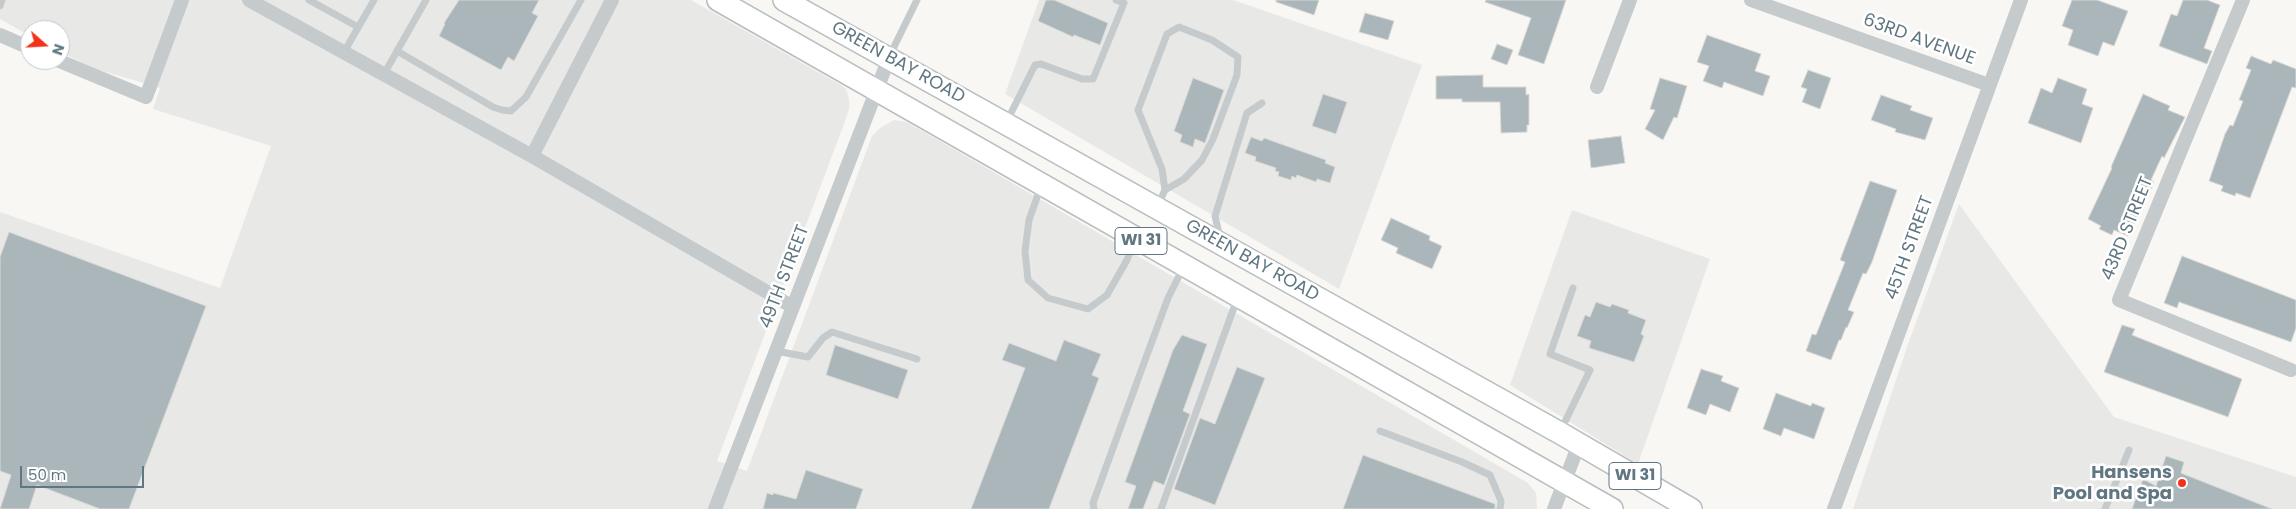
<!DOCTYPE html>
<style>
body{margin:0}
#map{position:relative;width:2296px;height:509px;overflow:hidden;background:#f8f7f4;font-family:Poppins,sans-serif}
canvas{display:block}
.north{position:absolute;left:20px;top:20px;width:50px;height:50px;box-sizing:border-box;background:#fff;border:1px solid #bfc9cd;border-radius:50%;rotate:109deg;font-size:14px;font-weight:700;line-height:20px;text-align:center;color:#607782}
.north::after{content:'';display:block;margin:auto;width:18px;height:22px;background:#f33219;clip-path:polygon(50% 0,100% 100%,50% 72%,0 100%)}
.scale{position:absolute;left:20px;top:466px;width:124px;height:22px;box-sizing:border-box;border:2px solid #607782;border-top:0;padding-left:6px;font-size:15px;line-height:18px;white-space:nowrap;color:#607782;-webkit-text-stroke:4px #fff;paint-order:stroke}
</style>
<div id="map">
<canvas width="2296" height="509"></canvas>
<div class="north">N</div>
<div class="scale">50 m</div>
</div>
<script>
const ctx = document.querySelector('canvas').getContext('2d');
ctx.lineJoin = 'round';
function fillPath(path, color) {
  ctx.fillStyle = color;
  ctx.fill(path, 'evenodd');
}
function shape(rows) {
  const path = new Path2D();
  for (const r of rows) {
    path.moveTo(r[0], r[1]);
    for (let i = 2; i < r.length; i += 2) path.lineTo(r[i], r[i + 1]);
  }
  return path;
}
function stroke(path, color, width, dash) {
  ctx.strokeStyle = color;
  ctx.lineWidth = width;
  ctx.lineCap = dash ? 'butt' : 'round';
  ctx.setLineDash(dash || []);
  ctx.stroke(path);
}
function drawText(font, color, halo, rows, align = 'center') {
  ctx.font = font + ' Poppins,sans-serif';
  ctx.lineWidth = 5;
  ctx.setLineDash([]);
  ctx.textBaseline = 'middle';
  ctx.strokeStyle = halo;
  ctx.fillStyle = color;
  for (const [text, x, y, turn = 0] of rows) {
    ctx.save();
    ctx.translate(x, y);
    ctx.rotate((+turn || 0) * Math.PI / 180);
    ctx.textAlign = isNaN(turn) ? turn : align;
    if (halo) ctx.strokeText(text, 0, 0);
    ctx.fillText(text, 0, 0);
    ctx.restore();
  }
}
fillPath(shape([
 [0,0,691,0,841,85,846,89,849,99,849,109,844,124,717,461,747,471,872,136,880,128,894,120,906,122,940,141,1528,483,1536,493,1537,509,0,509,0,212,220,288,271,146,153,109,160,88,96,69,60,52,60,30,30,30,30,36,0,19],
 [1039,0,1233,0,1422,65,1339,289,1005,94],
 [1959,204,2114,417,2296,477,2296,509,1853,509,1907,347],
 [1572,210,1710,259,1638,464,1510,385]
]), '#e8e9e7');
const building = shape([
 [459,0,539,0,532,13,538,16,514,61,508,57,501,70,439,36,445,24,444,23,459,0],
 [1046,0,1054,0,1108,23,1100,45,1074,35,1073,37,1038,21,1046,0],
 [1276,0,1319,0,1314,15,1276,2,1276,0],
 [1486,0,1566,0,1544,64,1518,55,1531,18,1485,2,1486,0],
 [2072,0,2097,0,2128,11,2114,46,2103,42,2098,56,2068,45,2073,30,2062,26,2072,0],
 [2183,0,2207,0,2220,5,2204,48,2212,51,2207,64,2159,46,2171,14,2177,16,2183,0],
 [1365,13,1394,21,1388,40,1359,32,1365,13],
 [1707,35,1761,54,1755,71,1770,76,1763,96,1724,82,1722,88,1703,81,1709,66,1697,62,1707,35],
 [1497,44,1513,50,1507,65,1491,59,1497,44],
 [2251,56,2271,64,2273,60,2296,69,2296,88,2292,87,2250,198,2236,193,2235,196,2221,191,2223,186,2209,181,2225,134,2230,125,2233,126,2243,101,2239,100,2251,70,2246,68,2251,56],
 [1808,70,1831,78,1820,109,1802,102,1807,89,1801,87,1808,70],
 [1483,75,1483,87,1526,87,1526,95,1529,94,1529,125,1527,125,1527,132,1501,133,1500,102,1462,102,1462,99,1436,99,1436,76,1483,75],
 [1193,78,1224,90,1205,143,1195,139,1193,147,1180,142,1182,135,1174,131,1193,78],
 [1660,78,1687,86,1677,118,1674,117,1663,140,1645,129,1655,110,1650,109,1660,78],
 [2058,78,2087,89,2082,104,2093,108,2081,143,2028,123,2041,88,2052,93,2058,78],
 [1323,94,1347,102,1336,134,1312,126,1323,94],
 [2143,94,2170,106,2168,110,2185,117,2164,158,2162,156,2151,180,2154,182,2150,192,2128,236,2114,230,2112,235,2099,229,2101,226,2088,219,2112,168,2111,167,2143,94],
 [1881,95,1912,106,1910,110,1933,118,1925,140,1895,132,1896,129,1871,120,1881,95],
 [1621,136,1625,163,1591,168,1588,140,1621,136],
 [1251,137,1262,141,1264,138,1326,160,1325,163,1335,167,1330,183,1317,179,1316,182,1297,175,1296,178,1292,176,1291,180,1278,176,1279,172,1275,171,1276,168,1255,161,1256,157,1245,153,1251,137],
 [1870,181,1897,190,1872,262,1866,274,1863,273,1848,310,1854,312,1847,328,1846,327,1841,340,1839,340,1831,360,1806,351,1812,334,1816,335,1845,262,1840,260,1870,181],
 [1391,218,1430,236,1429,240,1442,246,1432,269,1396,253,1398,248,1381,240,1391,218],
 [9,232,206,306,129,509,100,509,37,485,29,509,0,509,11,475,0,471,0,257,9,232],
 [2182,256,2296,300,2296,328,2291,342,2179,302,2177,308,2164,303,2182,256],
 [1596,302,1610,307,1612,304,1629,310,1628,313,1646,320,1641,334,1644,336,1634,362,1589,348,1591,341,1577,336,1585,315,1590,317,1596,302],
 [2122,325,2135,329,2132,335,2242,379,2228,417,2104,372,2122,325],
 [1182,335,1207,344,1183,411,1190,414,1164,485,1154,481,1143,509,1128,509,1136,486,1125,482,1173,350,1182,335],
 [1064,340,1101,354,1092,375,1099,378,1049,509,971,509,1025,368,1002,360,1009,343,1056,361,1064,340],
 [835,345,908,370,898,399,826,375,835,345],
 [1237,367,1265,378,1215,505,1174,489,1200,418,1215,424,1237,367],
 [1701,369,1723,376,1721,381,1739,388,1730,412,1710,404,1706,415,1687,408,1701,369],
 [1776,393,1811,406,1812,403,1825,408,1814,439,1784,428,1781,436,1763,429,1776,393],
 [1363,455,1495,504,1495,509,1343,509,1363,455],
 [2166,456,2184,462,2181,473,2272,509,2132,509,2143,479,2156,486,2166,456],
 [806,470,863,489,856,509,763,509,767,493,773,495,773,493,796,499,806,470]
]);
fillPath(building, '#abb6ba');
stroke(building, '#d9d9d6', 1);
const primary = shape([
 [718,0,1612,509],
 [784,0,1560,433,1691,509]
]);
stroke(primary, '#b8bdc0', 24);
stroke(shape([
 [309,0,358,27],
 [0,6,2,0],
 [397,51,493,107,502,110,511,111,526,97,581,0],
 [344,52,374,0],
 [890,55,917,0],
 [384,74,426,0],
 [1007,121,1035,65,1041,64,1082,79,1093,79,1124,3,1116,0],
 [1041,186,1029,220,1025,251,1028,280,1048,298,1088,309,1107,295,1127,260,1135,240],
 [1158,205,1165,190,1184,179,1202,160,1213,139,1237,75,1238,57,1212,40,1179,27,1167,34,1138,110,1162,169,1165,190],
 [1220,238,1215,216,1247,113,1262,103],
 [776,351,808,357,823,338,832,332,917,359],
 [1561,430,1590,370,1550,354,1573,288],
 [1380,431,1462,462,1490,475,1501,501,1500,509],
 [1094,509,1093,503,1137,382,1168,298,1183,268],
 [1161,509,1237,299],
 [2105,509,2129,450]
]), '#c5cacd', 7);
stroke(shape([
 [249,0,532,156,793,307],
 [1751,0,1989,85],
 [2243,0,2119,300,2291,370],
 [0,35,30,48],
 [57,60,146,97,182,0],
 [1597,87,1630,0],
 [532,156,612,0],
 [715,509,889,58],
 [1554,509,1579,444],
 [1834,509,2021,0]
]), '#c5cacd', 14);
stroke(primary, '#fff', 21);
for (const [x, y, r, color] of [
 [2182,483,5,"#f33219"]
]) {
  const dot = new Path2D();
  dot.arc(x, y, r, 0, 2 * Math.PI);
  ctx.fillStyle = color;
  ctx.fill(dot);
  stroke(dot, '#fff', 2);
}
for (const [x, y, w] of [
 [1141,241,52],
 [1635,476,52]
]) {
  const box = new Path2D();
  box.roundRect(x - w / 2, y - 13.5, w, 27, 4);
  ctx.fillStyle = '#fff';
  ctx.fill(box);
  stroke(box, '#607782', 1);
}
drawText('bold 16px', '#607782', null, [
 ["WI 31",1141,241],
 ["WI 31",1635,476]
]);
drawText('18px', '#607782', '#fff', [
 ["63RD AVENUE",1919,40,20],
 ["GREEN BAY ROAD",898,63,29],
 ["43RD STREET",2128,229,-68],
 ["45TH STREET",1910,248,-70],
 ["GREEN BAY ROAD",1252,261,29],
 ["49TH STREET",785,277,-69]
]);
drawText('bold 18px', '#607782', '#fff', [
 ["Hansens",2172,473],
 ["Pool and Spa",2172,494]
], 'right');
</script>
